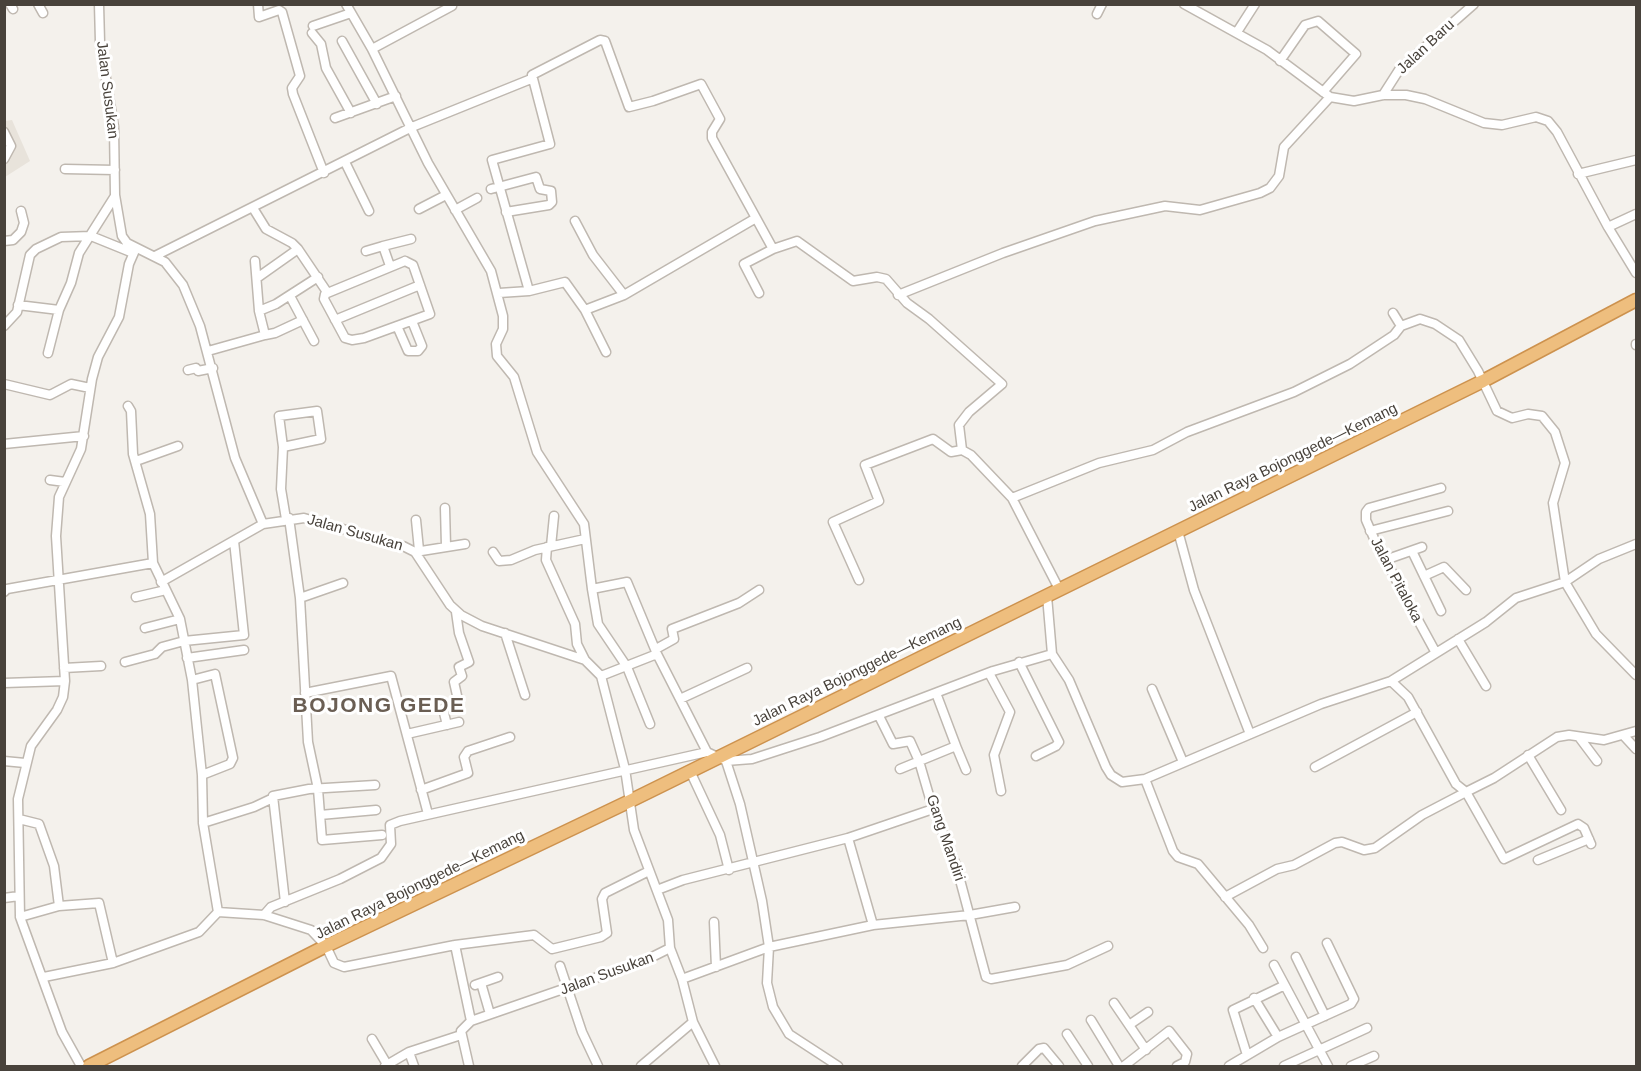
<!DOCTYPE html>
<meta charset="utf-8">
<style>
body{margin:0}
#map{position:relative;width:1641px;height:1071px;overflow:hidden;background:#f4f1ec;font-family:Helvetica,sans-serif}
canvas{display:block}
.frame{position:absolute;inset:0;border:6px solid #48423b;pointer-events:none}
</style>
<div id="map">
<canvas width="1641" height="1071"></canvas>
<div class="frame"></div>
</div>
<script>
const ctx = document.querySelector('canvas').getContext('2d');
ctx.lineJoin = 'round';
function fillPath(path, color) {
  ctx.fillStyle = color;
  ctx.fill(path, 'evenodd');
}
function shape(rows) {
  const path = new Path2D();
  for (const r of rows) {
    path.moveTo(r[0], r[1]);
    for (let i = 2; i < r.length; i += 2) path.lineTo(r[i], r[i + 1]);
  }
  return path;
}
function stroke(path, color, width, dash) {
  ctx.strokeStyle = color;
  ctx.lineWidth = width;
  ctx.lineCap = dash ? 'butt' : 'round';
  ctx.setLineDash(dash || []);
  ctx.stroke(path);
}
function drawText(font, color, halo, rows, align = 'center') {
  ctx.font = font + ' Helvetica,sans-serif';
  ctx.lineWidth = 6;
  ctx.setLineDash([]);
  ctx.textBaseline = 'middle';
  ctx.strokeStyle = halo;
  ctx.fillStyle = color;
  for (const [text, x, y, turn = 0] of rows) {
    ctx.save();
    ctx.translate(x, y);
    ctx.rotate((+turn || 0) * Math.PI / 180);
    ctx.textAlign = isNaN(turn) ? turn : align;
    if (halo) ctx.strokeText(text, 0, 0);
    ctx.fillText(text, 0, 0);
    ctx.restore();
  }
}
fillPath(shape([
 [12,120,30,161,5,177,5,121]
]), '#e8e3db');
const minor = shape([
 [10,4,13,9],
 [38,4,43,13],
 [99,4,100,42,114,127,115,195,122,236,127,243,165,262,183,285,200,326,235,458,263,524,304,518,403,546,415,552,450,605,461,615,482,626,585,660,601,676,625,769,634,830,668,920,670,948,644,961,471,1021,461,1031,469,1066],
 [258,4,259,17,279,10,282,12,300,76,292,88,293,94,324,173],
 [346,4,372,49,428,163,491,271,503,316,503,329,496,344,497,356,514,377,537,452,584,524,592,589,627,582,657,654,707,752],
 [1184,4,1267,50,1330,97,1354,101,1383,95,1406,95,1425,99,1484,123,1502,125,1536,117,1548,121,1557,132,1608,227,1636,273],
 [1097,14,1102,4],
 [313,26,351,13],
 [1237,32,1255,4],
 [312,33,321,44,326,68,351,113],
 [342,41,377,104],
 [372,49,452,6],
 [1280,61,1305,25,1318,21,1356,54,1323,92],
 [1383,95,1399,70,1474,4],
 [335,118,396,96],
 [4,132,11,146,4,159],
 [345,162,369,211],
 [65,169,115,170],
 [1578,174,1636,160],
 [491,189,536,177,540,189,551,191,552,202,549,205,506,212],
 [253,208,266,229,292,243,298,249,327,292],
 [419,209,446,195],
 [455,210,477,198],
 [575,221,593,255,624,295,585,310],
 [1608,227,1636,214],
 [4,241,13,240,21,232,24,223,21,211],
 [383,246,411,239],
 [366,251,383,246,390,266],
 [155,256,412,127,531,79],
 [255,261,259,311,265,335,275,333,303,320],
 [405,261,413,265,430,314,364,338,352,340,345,338,324,299,325,294,405,261],
 [257,278,298,249],
 [529,291,492,160,550,144,532,75,600,40,605,41,629,107,653,101,701,84,720,119,712,132,712,138,756,218],
 [499,293,529,291,565,282,585,310,606,352],
 [759,293,744,264,773,249],
 [624,295,756,218,773,249,797,241,853,281,877,277,886,279,907,303,929,319,1002,384,969,412,959,425,962,450],
 [898,295,1003,253,1095,221,1165,206,1200,210,1260,193,1270,188,1279,176,1284,147,1330,97],
 [290,296,314,341],
 [18,305,59,310],
 [259,311,276,304,318,277],
 [1393,313,1401,326],
 [335,320,420,285],
 [4,326,17,312,30,255,36,249,61,237,91,236,133,253],
 [397,326,408,351,418,351,422,346,412,321],
 [1636,345,1636,344],
 [208,351,265,335],
 [48,353,59,310,71,283,79,253,115,196],
 [188,370,196,368,198,371,213,368],
 [4,384,50,395,71,384,90,388],
 [128,406,131,411,133,454,150,514,153,563,180,619,192,680,202,775,203,823,218,912],
 [4,444,84,436],
 [283,447,321,439,317,411,279,416,283,447,281,489,286,519],
 [136,461,178,446],
 [50,480,65,482],
 [1012,498,1099,463,1153,450,1187,432,1294,392,1350,364,1394,335,1401,326,1420,319,1435,324,1459,340,1478,371,1497,411,1512,418,1528,414,1542,416,1555,432,1565,463,1553,503,1565,582,1599,559,1636,544],
 [445,508,446,546],
 [289,518,300,598,308,742,318,789,322,840,382,835],
 [416,520,419,550],
 [1178,531,1194,590,1250,734],
 [1370,531,1448,511],
 [551,546,554,516],
 [547,547,546,560,575,624,577,644,585,660],
 [1412,551,1441,611],
 [415,552,465,544],
 [493,552,499,561,511,560,535,550,585,539],
 [1385,560,1422,547],
 [1424,576,1444,567,1466,590],
 [859,580,833,522,879,501,865,465,933,439,951,452,962,450,971,455,1012,498,1059,589],
 [161,582,263,524],
 [592,589,598,624,627,667,650,724],
 [4,592,7,589,153,563],
 [1047,596,1052,654],
 [136,597,166,590],
 [300,598,343,583],
 [145,628,180,619],
 [505,633,525,695],
 [1458,639,1486,686],
 [656,649,674,639,672,629,739,603,759,590],
 [1436,653,1376,543,1366,520,1366,512,1369,508,1441,488],
 [187,658,244,650],
 [125,662,155,654,162,647,184,641,244,635,234,541],
 [1019,662,1059,742,1056,746,1036,756],
 [64,668,101,666],
 [989,673,1010,712,994,755,1001,791],
 [601,676,657,654],
 [192,680,215,674,233,758,230,764,202,775],
 [1391,681,1486,622,1516,598,1565,582,1596,634,1636,675],
 [4,683,65,681],
 [1152,689,1183,762],
 [305,693,391,676,428,814],
 [680,699,747,668],
 [879,716,893,744,910,741,919,761,933,809,956,865,986,977,991,979,1067,965,1108,946],
 [447,725,443,709,458,700,454,682,462,676,459,667,469,662,459,633,456,612],
 [407,734,459,722],
 [1624,736,1636,749],
 [1579,737,1597,761],
 [956,746,966,770],
 [1528,755,1561,810],
 [4,761,25,763],
 [726,761,740,804,762,901,769,947,767,983,773,1007,789,1034,838,1066],
 [1315,767,1417,712],
 [900,769,956,746,936,693],
 [690,771,720,835,729,870],
 [1145,779,1173,851,1178,857,1198,864,1249,925,1263,948],
 [421,790,468,773,464,757,468,751,510,737],
 [320,815,376,810],
 [19,819,39,824,54,866,59,906],
 [203,823,254,807,273,798],
 [1538,860,1589,839],
 [657,890,683,880,848,838],
 [1225,897,1277,869,1294,865,1335,843,1342,842,1364,850,1375,848,1422,815,1466,792,1504,859,1578,824,1584,828,1591,844],
 [4,898,19,896],
 [285,902,273,796,309,789,375,785],
 [264,915,271,907,340,879,381,858,391,844,390,825,400,821,707,752,726,761,752,759,820,737,993,671,1052,654,1069,680,1106,767,1111,775,1122,782,1145,779,1321,704,1391,681,1408,697,1456,784,1466,792,1494,778,1557,737,1569,735,1604,740,1636,731],
 [20,917,59,906,99,903,113,963],
 [714,922,716,967],
 [873,925,848,838,933,809],
 [455,945,471,1021],
 [670,948,682,979,693,1022,715,1066],
 [1296,957,1325,1016],
 [1274,965,1328,1066],
 [560,966,582,1032,598,1066],
 [44,977,113,963,199,932,218,912,264,915,311,930,326,946,334,963,344,967,455,945,534,935,552,949,601,937,607,933,602,899,605,893,649,871],
 [682,979,769,947,873,925,970,915,1015,907],
 [481,983,490,1014],
 [475,985,498,977],
 [1254,998,1278,1037],
 [1114,1003,1146,1050],
 [1091,1020,1119,1066],
 [1129,1025,1148,1012],
 [1067,1034,1088,1066],
 [372,1039,388,1066],
 [409,1052,414,1066],
 [1247,1055,1233,1010,1283,986],
 [81,1066,62,1032,20,917,18,799,31,746,57,710,63,697,65,681,56,536,59,497,81,449,92,379,98,357,119,317,129,264,136,248],
 [385,1066,409,1052,461,1035],
 [641,1066,693,1022],
 [1022,1066,1039,1049,1044,1048,1059,1066],
 [1124,1066,1169,1031,1187,1054,1185,1062,1177,1066],
 [1229,1066,1278,1037,1351,1004,1354,999,1327,943],
 [1284,1066,1367,1028],
 [1351,1066,1374,1056]
]);
const highway = shape([
 [89,1066,326,946,630,801,1483,381,1636,300]
]);
stroke(minor, '#bfb8b0', 11);
stroke(highway, '#cd924e', 15);
stroke(minor, '#fff', 8);
stroke(highway, '#eebe7e', 12);
drawText('15px', '#48423b', '#fff', [
 ["Jalan Baru",1426,47,-43],
 ["Jalan Susukan",107,90,83],
 ["Jalan Raya Bojonggede—Kemang",1293,458,-26],
 ["Jalan Susukan",355,533,16],
 ["Jalan Pitaloka",1396,580,62],
 ["Jalan Raya Bojonggede—Kemang",857,672,-26],
 ["Gang Mandiri",945,838,71],
 ["Jalan Raya Bojonggede—Kemang",420,885,-26],
 ["Jalan Susukan",607,974,-20]
]);
ctx.letterSpacing = '1.5px';
drawText('bold 21px', '#6a5e53', '#fff', [
 ["BOJONG GEDE",379,706]
]);
ctx.letterSpacing = '0px';
</script>
